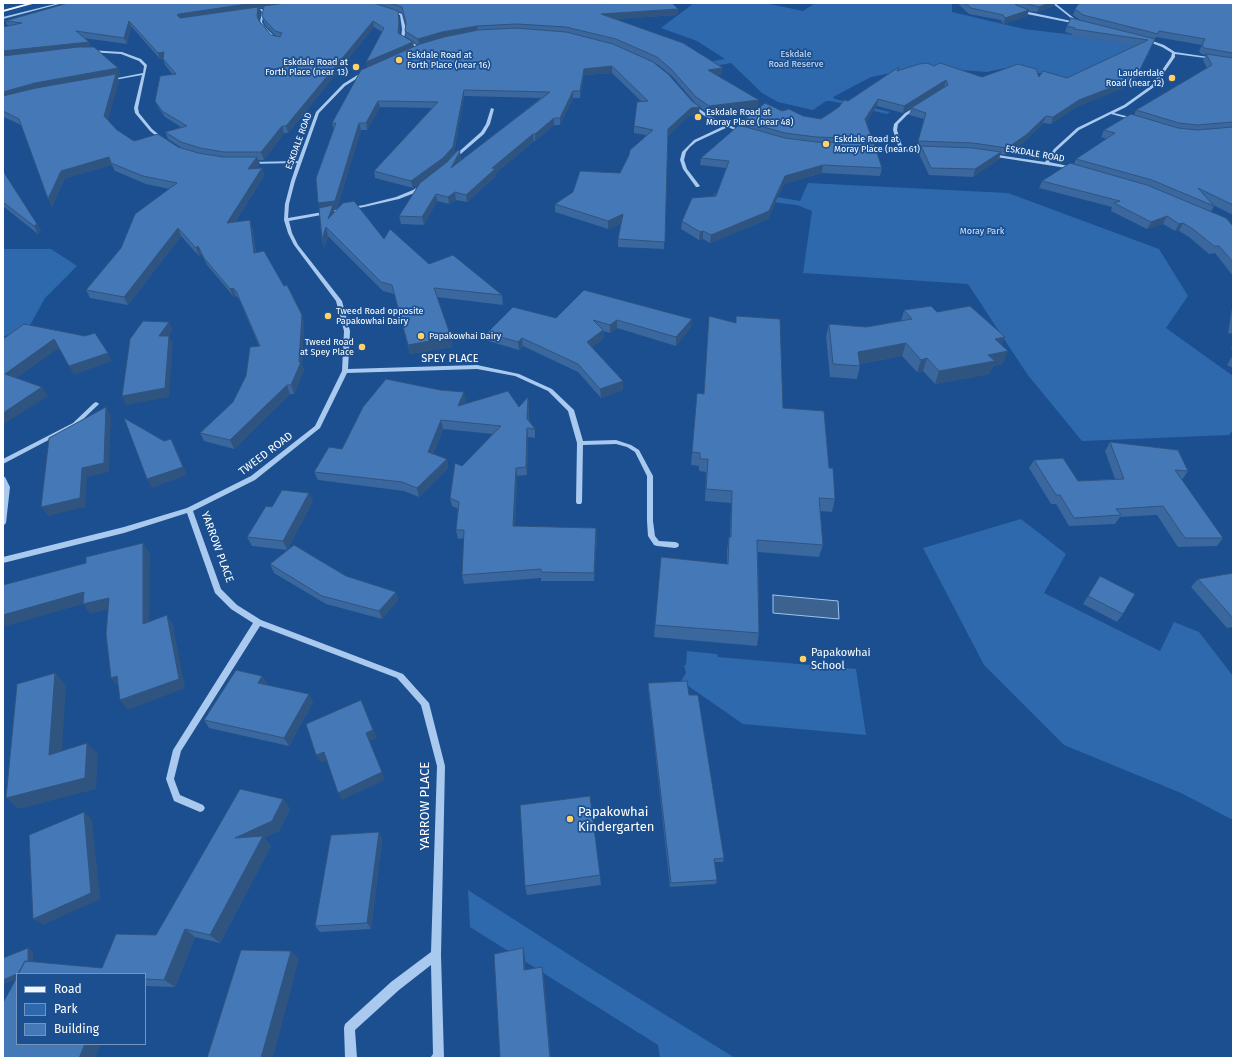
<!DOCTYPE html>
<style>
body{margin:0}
#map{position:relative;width:1236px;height:1061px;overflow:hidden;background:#1b4f8f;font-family:"Fira Sans",sans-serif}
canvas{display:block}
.frame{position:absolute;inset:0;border:4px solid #fff;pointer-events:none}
.legend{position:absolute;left:16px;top:973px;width:130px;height:72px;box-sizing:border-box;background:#1b4f8f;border:1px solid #7695bc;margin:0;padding:5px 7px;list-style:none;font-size:12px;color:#fff}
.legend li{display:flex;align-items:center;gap:8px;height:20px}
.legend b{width:20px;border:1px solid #7695bc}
</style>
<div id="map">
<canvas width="1236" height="1061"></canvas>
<div class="frame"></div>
<ul class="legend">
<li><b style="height:5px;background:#f0f6ff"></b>Road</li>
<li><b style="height:11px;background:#2e69ad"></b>Park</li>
<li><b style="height:11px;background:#4478b7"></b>Building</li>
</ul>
</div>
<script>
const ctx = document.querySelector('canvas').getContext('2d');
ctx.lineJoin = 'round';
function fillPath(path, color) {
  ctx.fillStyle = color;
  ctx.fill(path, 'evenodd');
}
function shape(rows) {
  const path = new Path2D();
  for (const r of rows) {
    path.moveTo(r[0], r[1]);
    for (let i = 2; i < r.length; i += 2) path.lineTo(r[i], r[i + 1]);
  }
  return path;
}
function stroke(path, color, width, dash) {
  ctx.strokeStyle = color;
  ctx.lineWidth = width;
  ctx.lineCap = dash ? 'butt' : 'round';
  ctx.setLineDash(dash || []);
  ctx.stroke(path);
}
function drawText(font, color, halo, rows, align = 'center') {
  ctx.font = font + ' "Fira Sans",sans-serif';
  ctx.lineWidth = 3.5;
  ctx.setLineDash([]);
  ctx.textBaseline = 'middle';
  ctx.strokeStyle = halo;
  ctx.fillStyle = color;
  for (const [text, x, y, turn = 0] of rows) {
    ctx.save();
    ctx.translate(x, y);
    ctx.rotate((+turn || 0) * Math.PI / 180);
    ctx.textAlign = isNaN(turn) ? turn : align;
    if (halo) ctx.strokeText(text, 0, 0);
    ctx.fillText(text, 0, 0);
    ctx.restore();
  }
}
fillPath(shape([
 [694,3,765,3,803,11,815,3,952,3,952,12,1024,29,1149,44,1149,55,1134,53,1071,78,1005,68,987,72,921,67,871,77,833,97,835,99,890,112,887,114,831,101,826,101,813,110,778,102,762,93,731,63,673,73,669,69,725,59,697,41,661,28],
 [808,183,1008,193,1159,249,1188,296,1166,328,1233,376,1233,430,1229,435,1082,441,1027,374,968,284,803,273,812,211,797,205,713,195,726,188,800,201],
 [3,249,51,249,77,266,45,298,29,327,3,337],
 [1021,519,1066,554,1044,593,1160,651,1174,622,1199,632,1233,676,1233,820,1181,793,1064,745,984,665,923,548],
 [687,651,717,654,718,657,856,669,866,735,743,724,681,681,686,673,684,665,686,665],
 [468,890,593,970,735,1058,660,1058,658,1045,470,927]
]), '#2e69ad');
const water = shape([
 [773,595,838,601,839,619,773,613,773,595]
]);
fillPath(water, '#3c6290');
stroke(water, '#9cc4f0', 1);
fillPath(shape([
 [59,3,63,3,3,19,3,17,59,3],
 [1009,3,1012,3,1017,8,1024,11,1076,22,1052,3,1055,3,1080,23,1077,24,1022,13,1015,10,1009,3],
 [260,9,262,9,264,12,262,22,264,26,276,38,280,39,280,41,274,40,262,26,260,22,262,12,260,9],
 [388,9,402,14,406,29,404,38,420,47,420,49,418,49,401,39,402,29,400,15,388,11,388,9],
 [1144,38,1164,45,1175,52,1215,58,1213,59,1175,54,1175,57,1154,87,1126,107,1114,113,1134,118,1134,120,1111,114,1079,130,1056,151,1049,162,1073,167,1073,169,990,156,989,155,991,154,1045,162,1054,149,1077,128,1124,105,1152,85,1171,57,1172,53,1162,47,1144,40,1144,38],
 [88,50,122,52,141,59,147,65,138,108,139,113,152,129,163,138,163,140,161,140,150,131,135,113,134,108,142,75,109,81,107,80,143,73,144,66,139,61,121,54,89,52,88,50],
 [364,71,367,72,345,86,319,113,295,181,289,204,288,218,364,205,396,197,413,190,421,185,425,186,417,192,399,199,364,207,289,221,292,233,298,245,342,301,350,331,348,369,477,365,519,374,552,389,574,410,583,441,616,440,631,445,639,450,653,476,653,521,655,536,659,541,675,542,678,543,679,545,678,547,675,548,657,546,654,545,648,536,647,521,647,476,635,452,627,447,616,444,583,445,582,502,581,504,577,504,576,502,577,443,568,411,548,391,515,376,477,369,347,373,320,428,255,480,193,511,221,589,237,605,261,620,403,674,429,703,445,766,441,955,444,1058,430,1058,433,1054,431,965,399,990,355,1030,357,1058,345,1058,344,1028,345,1024,391,982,431,952,437,766,421,705,397,678,260,626,181,751,174,779,180,795,203,805,205,808,203,811,200,812,174,801,166,779,173,750,253,623,231,609,215,593,187,513,124,533,3,563,3,557,124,527,187,508,251,476,315,426,342,371,344,331,336,301,294,245,288,233,284,220,285,204,291,181,297,163,250,164,248,163,250,162,298,161,316,112,343,84,364,71],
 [693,104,705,113,717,120,745,132,742,133,728,127,696,142,690,147,686,152,684,160,687,169,700,186,698,187,696,187,683,169,680,160,682,152,694,140,724,126,703,115,692,106,693,104],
 [917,106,920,107,907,115,898,124,897,130,903,149,929,150,930,150,930,152,866,151,865,150,867,149,899,149,893,130,894,124,905,113,917,106],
 [491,108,494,109,490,124,484,134,455,159,453,159,453,157,481,132,486,124,491,108],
 [96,402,98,403,99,404,98,405,77,425,3,464,3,459,73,423,94,403,96,402],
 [3,477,5,477,10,487,6,523,3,526,3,477]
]), '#a9c9ee');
fillPath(shape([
 [29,3,36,3,3,12,3,10,29,3]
]), '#f0f6ff');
fillPath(shape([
 [68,3,672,3,678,9,677,15,615,19,722,74,717,75,758,107,708,113,696,104,672,76,657,64,654,63,699,114,690,115,668,136,664,249,618,247,618,239,621,223,608,229,555,212,555,204,620,173,646,135,634,133,634,126,642,102,612,73,584,75,580,98,573,98,560,125,554,125,535,141,534,141,496,173,496,176,467,202,456,200,449,204,437,201,424,225,401,224,399,216,425,179,413,188,375,178,374,171,432,108,380,107,367,130,361,130,337,208,334,209,334,212,429,264,502,295,503,305,437,297,451,337,452,347,410,354,394,294,383,291,328,236,324,248,322,239,320,208,334,130,332,123,367,68,382,32,374,27,288,133,284,133,264,160,258,160,260,164,257,168,262,168,264,176,235,222,252,227,256,252,284,286,302,315,304,323,302,365,304,370,294,394,290,394,234,449,204,441,200,433,233,402,246,376,259,346,239,299,236,296,234,297,207,265,201,254,199,256,181,236,128,305,90,298,86,290,121,248,170,189,146,184,115,171,112,165,65,178,52,207,21,125,4,117,3,118,3,27,8,26,5,21],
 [387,7,402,13,406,24,405,31,406,37,418,45,414,47,413,42,400,34,400,29],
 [259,8,264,8,262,16,265,25,276,36,271,35,259,20,260,13],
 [131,26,160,59,163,59,165,65,173,75,155,101,158,107,165,117,181,127,165,132,168,139,182,148,178,147,134,141,117,130,107,120,119,81,117,75,121,75,91,47,89,42,83,38,127,44],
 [464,96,541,98,460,161,461,158,454,154],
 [957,3,1014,3,1017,6,1014,3,1055,3,1054,6,1037,12,1029,11,1027,16,1003,24,1001,20,969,14],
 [1233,3,1233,215,1213,205,1214,206,1211,212,1233,226,1233,276,1215,253,1209,254,1189,237,1179,231,1175,231,1163,224,1147,229,1111,211,1112,207,1039,188,1042,181,1074,164,1076,159,1107,139,1101,137,1104,130,1134,115,1136,110,1207,68,1203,60,1206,55,1201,54,1199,51,1202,45,1156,37,1133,84,1076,107,1051,124,1043,123,1024,142,1005,155,1000,154,999,159,973,177,929,175,919,154,920,148,917,148,924,119,909,115,911,108,944,87,903,113,877,106,866,122,872,139,871,144,882,168,880,176,822,173,784,184,768,219,710,243,703,239,699,240,681,229,682,221,716,196,726,168,700,165,701,158,743,126,743,121,782,111,803,116,821,119,899,67,898,71,934,66,982,77,1067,78,1137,45,1072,36,1072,34,1065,32,1067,26,1080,20,1073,15,1075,9],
 [3,171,37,224,41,232,38,234,3,206],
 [584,290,691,327,676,346,617,328,610,333,603,331,604,338,592,347,623,381,623,390,601,398,578,372,523,346,519,350,488,341,487,333,556,318],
 [1233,302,1233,334,1228,333],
 [904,310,937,312,1002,345,1003,364,993,366,989,374,935,384,923,371,917,372,902,356,860,364,860,366,857,379,830,377,826,337,829,324,866,327,901,321],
 [709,316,736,323,736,316,783,408,829,468,835,499,832,512,820,511,823,545,819,557,758,552,759,633,757,646,654,637,655,625,727,564,727,550,729,537,730,537,731,503,705,501,706,472,699,471,699,466,691,465,697,393,704,394],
 [1233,344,1233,349,1231,348],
 [1233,355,1233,368,1227,365],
 [528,397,529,406,529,420,535,429,535,438,528,437,527,475,517,476,515,526,597,537,594,581,541,581,541,578,464,584,462,575,464,538,458,539,456,530,458,509,452,506,450,498,462,466,493,434,443,429,433,454,447,459,448,468,419,497,404,491,318,480,314,472,342,449,466,401,464,404,519,407],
 [1110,442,1188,471,1182,480,1223,538,1217,546,1178,547,1157,515,1120,517,1115,524,1069,526,1056,504,1051,504,1029,468,1034,460,1078,481,1115,479,1105,451],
 [313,501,287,550,252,546,247,537,272,507],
 [270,564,346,576,396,592,398,600,382,619,326,604,274,573],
 [1233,573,1233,627,1227,628,1191,587,1198,579],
 [1100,576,1123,614,1117,622,1083,604],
 [262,676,267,684,266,685,313,702,289,746,209,728,204,720],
 [648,683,689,695,724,858,723,862,714,862,717,880,716,884,670,887,648,687],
 [283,799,290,809,279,831,264,838,271,846,220,943,195,937,175,987,145,986,145,974,17,974,95,1058,16,979,3,984,3,958,33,951,33,962,102,968,156,935],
 [379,832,382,839,371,929,320,932,315,926],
 [600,875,601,885,527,895,525,886]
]), '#3a679d');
fillPath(shape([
 [254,3,296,3,259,8,260,13,259,22,181,20,177,15,179,14],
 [1049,3,1055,3,1054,6,1037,12,1039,7],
 [678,9,677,15,601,20,601,14],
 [1029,10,1027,16,1003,24,1005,18],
 [398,11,400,29,399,39,398,33],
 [129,21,131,26,127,44,124,38],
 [373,21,374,27,288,133,286,126],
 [477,26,478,32,419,45,418,39,442,32],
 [1155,39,1133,84,1076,107,1051,124,1053,117,1079,100],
 [89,42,91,48,3,58,3,51],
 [413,42,414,48,367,68,366,62],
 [164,52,167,58,160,59,158,53],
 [612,66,612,73,584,75,580,98,580,91,584,69],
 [118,68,121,75,117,75,119,81,107,123,104,116,3,99,3,92,35,83],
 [723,68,722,74,708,77,708,70],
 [946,80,944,87,903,113,904,106],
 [464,90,464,96,454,154,444,165,413,188,411,181],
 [573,91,573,98,560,125,560,118],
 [878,99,877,106,864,126,865,119],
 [759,100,758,107,708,113,709,106],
 [378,101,380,107,367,130,366,123],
 [700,107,699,114,690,115,668,136,668,129,691,108],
 [1046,116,1043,123,1024,142,1005,155,1007,148],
 [554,118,554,125,535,141,535,134],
 [359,123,361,130,337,208,334,209,335,214,328,219,320,211,318,203],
 [282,126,284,133,264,160,261,152],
 [533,134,534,141,496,173,496,176,467,202,466,195,492,168],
 [460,151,461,158,452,175,451,168],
 [1001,152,999,159,973,177,975,169],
 [109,157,112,165,65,178,52,207,48,199,61,171],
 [257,157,260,164,251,176,248,169],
 [823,165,822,173,784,184,768,219,710,243,711,235,785,176],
 [262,168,264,176,229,231,227,223],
 [455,192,456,200,449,204,448,197],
 [436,194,437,201,424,225,422,217],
 [623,214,623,222,608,229,608,221],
 [1167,216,1163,224,1147,229,1151,222],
 [250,220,252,227,257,261,254,253],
 [1183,223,1179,231,1175,231,1179,224],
 [37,224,41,232,38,234,34,226],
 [326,227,328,236,324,248,322,239],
 [178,228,181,236,128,305,124,297],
 [703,231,703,239,699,240,700,232],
 [198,246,201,254,199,256,196,248],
 [233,288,236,296,234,297,230,289],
 [302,315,304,323,302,365,304,370,294,394,291,385,299,362],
 [692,319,691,327,676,346,676,337],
 [617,320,617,328,610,333,610,325],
 [169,322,173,330,169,336,173,344,169,397,126,405,122,396,159,336],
 [603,330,604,338,587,351,587,342],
 [451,337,452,347,410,354,408,345],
 [1005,337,1000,350,995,339],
 [522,338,523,346,519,350,518,342],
 [54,339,59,348,11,382,5,374],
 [906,343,902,356,855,365,858,352],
 [1008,351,1003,364,993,366,989,374,935,384,939,371,988,355],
 [108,353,112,361,74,375,69,366],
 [927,358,923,371,917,372,921,360],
 [623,381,623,390,601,398,600,389],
 [287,385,290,394,234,449,230,440],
 [42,387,48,396,4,424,3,422,3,413],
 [464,392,466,401,460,414,458,406],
 [528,397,529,406,528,427,527,419],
 [106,407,111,416,109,472,87,477,85,507,48,516,41,507,82,468],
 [441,420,443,429,430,460,428,452],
 [527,428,528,437,527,475,526,467],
 [171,439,176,448,187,475,152,488,147,479],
 [447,459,448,468,419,497,417,488],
 [516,468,517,476,515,535,513,526],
 [309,493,313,501,287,550,283,541],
 [596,528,597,537,594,581,594,573],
 [143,543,150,553,149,634,143,624],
 [84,592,109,598,116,607,90,614,83,604,3,627,3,615],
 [396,592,398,600,382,619,379,611],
 [167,615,173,625,185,688,128,710,120,700],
 [55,673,66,685,61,766,49,755],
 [117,676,119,687,111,678],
 [262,676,267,684,263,691,258,683],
 [309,694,313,702,289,746,284,738],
 [361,700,377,738,370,741,385,780,342,800,338,793,366,733],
 [87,743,98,754,96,789,19,809,6,798],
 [324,752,328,760,321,763,316,755],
 [283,799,290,809,279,831,264,838,271,846,220,943,210,935,235,838],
 [84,812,92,819,100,899,43,925,33,919],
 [379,832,382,839,371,929,367,923],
 [185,929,195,937,175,987,164,980],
 [28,948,33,951,33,972,28,974,17,974,17,979,3,984,3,980],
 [523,948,525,956,526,977,524,970],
 [291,951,299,959,273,1058,261,1058],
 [542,967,544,975,551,1058,550,1058],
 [85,1044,101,1044,95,1058,79,1058]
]), '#305480');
const building = shape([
 [68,3,254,3,179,14,177,15,180,18,258,7,257,16,259,21,271,35,280,37,282,33,275,31,264,19,262,16,264,6,285,3,372,3,377,4,398,11,399,23,398,33,413,42,366,62,384,28,373,21,286,126,282,126,261,152,224,152,200,148,181,142,165,132,187,126,162,111,155,101,160,76,176,74,163,59,164,52,158,53,129,21,124,38,76,31,89,42,3,51,3,27,22,23,5,21,68,3],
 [390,3,672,3,678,9,601,14,683,43,723,68,708,70,759,100,709,106,696,97,672,70,657,57,616,39,566,27,517,24,477,26,442,32,418,39,405,31,406,23,402,7,390,3],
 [965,3,1014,3,1016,5,1029,10,1005,18,1003,15,971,8,965,3],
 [1024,3,1049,3,1039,7,1024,3],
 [1079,3,1233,3,1233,53,1204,48,1202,45,1205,39,1159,31,1158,34,1083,15,1075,9,1079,3],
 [1071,18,1155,39,1136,78,1079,100,1053,117,1046,116,1026,135,1007,148,973,143,918,141,926,113,911,108,948,85,946,80,904,106,878,99,865,119,872,139,816,137,785,133,743,121,765,103,782,111,789,109,803,116,821,119,839,107,844,100,848,101,899,67,897,71,919,64,927,63,934,66,940,63,982,77,1018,64,1036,69,1039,77,1043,71,1067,78,1148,40,1074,29,1075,28,1067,26,1071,18],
 [516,28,566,32,613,44,653,62,668,74,692,101,700,107,691,108,668,129,665,242,618,239,623,214,608,221,555,204,573,192,580,171,620,173,629,155,630,150,653,130,634,126,637,102,648,101,612,66,584,69,580,91,573,91,560,118,554,118,535,134,533,134,492,168,495,169,466,195,455,192,448,197,436,194,422,217,399,216,420,183,447,162,458,150,460,151,451,168,550,92,464,90,453,147,443,158,411,181,374,171,438,102,378,101,366,123,359,123,335,201,318,203,316,178,336,123,332,123,361,70,420,44,444,37,478,30,516,28],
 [78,47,94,47,118,68,35,83,3,92,3,56,78,47],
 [1206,54,1233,58,1233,122,1197,125,1179,123,1136,110,1212,65,1206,54],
 [116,74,104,116,117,130,134,141,158,134,178,147,198,153,223,157,257,157,248,169,262,168,227,223,250,220,254,253,264,251,284,286,287,285,302,315,299,362,301,362,291,385,287,385,230,440,200,433,233,402,246,376,250,347,260,346,236,291,233,288,230,289,204,258,198,246,196,248,178,228,124,297,86,290,121,248,135,214,177,183,143,176,111,163,109,157,61,171,48,199,19,119,3,111,3,96,36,88,116,74],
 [1131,114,1178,128,1197,130,1233,127,1233,205,1198,188,1214,206,1152,180,1076,159,1115,133,1104,130,1131,114],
 [739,125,785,138,816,142,874,144,882,168,823,165,785,176,769,211,711,235,703,231,700,232,682,221,692,198,716,196,729,161,701,158,739,125],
 [921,146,973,148,1001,152,975,169,931,168,921,146],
 [1070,163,1147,185,1226,218,1233,226,1233,262,1219,246,1214,246,1193,229,1183,223,1179,224,1167,216,1151,222,1114,203,1120,201,1042,181,1070,163],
 [3,171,37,224,34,226,3,202,3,171],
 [354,201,384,239,390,229,429,264,453,255,502,295,434,288,451,337,408,345,392,285,381,282,326,227,322,239,319,208,333,205,328,219,343,203,354,201],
 [584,290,692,319,676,337,617,320,610,325,593,320,603,330,587,342,623,381,600,389,578,364,522,338,518,342,487,333,513,307,556,318,584,290],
 [931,306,937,312,970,306,1005,337,995,339,1008,351,988,355,995,361,939,371,927,358,921,360,906,343,858,352,860,366,833,364,829,324,866,327,912,319,904,310,931,306],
 [709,316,736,323,736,316,780,319,783,408,824,411,829,468,833,468,835,499,819,498,823,545,757,540,759,633,655,625,661,557,728,564,729,537,731,537,732,491,706,489,708,459,700,459,700,453,692,452,697,393,704,394,709,316],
 [143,321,169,322,159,336,169,336,165,388,122,396,130,339,143,321],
 [24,324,85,336,95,333,108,353,69,366,54,339,5,374,42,387,3,413,3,339,24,324],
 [386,379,440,390,464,392,458,406,508,391,519,407,528,397,527,419,535,429,527,428,526,467,516,468,513,526,596,528,594,573,541,572,541,569,462,575,464,530,456,530,459,502,450,498,455,463,462,466,501,426,441,420,428,452,447,459,417,488,402,482,314,472,329,447,342,449,363,407,386,379],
 [106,407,104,463,82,468,80,498,41,507,49,438,106,407],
 [124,418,164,441,171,439,183,467,147,479,124,418],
 [1110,442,1178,450,1188,471,1175,470,1223,538,1185,538,1163,506,1116,509,1121,515,1074,518,1060,495,1056,495,1034,460,1063,458,1078,481,1124,479,1110,442],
 [282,490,309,493,283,541,247,537,266,506,272,507,282,490],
 [143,543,143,624,167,615,179,679,120,700,117,676,111,678,106,634,109,598,83,604,84,592,3,615,3,585,86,563,86,557,143,543],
 [294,545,346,576,396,592,379,611,322,596,270,564,294,545],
 [1233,573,1233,618,1198,579,1233,573],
 [1100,576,1135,594,1123,614,1088,596,1100,576],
 [236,670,262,676,258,683,309,694,284,738,204,720,236,670],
 [55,673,49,755,87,743,85,778,6,798,17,684,55,673],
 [687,681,689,695,698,695,724,858,714,859,717,880,671,883,648,683,687,681],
 [361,700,373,730,366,733,382,772,338,793,324,752,316,755,306,724,361,700],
 [240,789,283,799,272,821,235,838,263,836,210,935,185,929,164,980,145,979,145,974,18,974,25,961,102,968,116,934,156,935,240,789],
 [590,796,600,875,525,886,520,805,590,796],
 [84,812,91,893,33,919,29,835,84,812],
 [379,832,367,923,315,926,331,835,379,832],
 [28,948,28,962,25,961,19,973,3,980,3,958,28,948],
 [523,948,524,970,542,967,550,1058,500,1058,494,954,523,948],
 [241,950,291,951,261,1058,207,1058,241,950],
 [17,977,17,1044,85,1044,79,1058,3,1058,3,1003,17,977]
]);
fillPath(building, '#4478b7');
stroke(building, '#305480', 1);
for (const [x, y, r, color] of [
 [399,60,4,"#ffd166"],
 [356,67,4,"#ffd166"],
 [1172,78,4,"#ffd166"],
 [698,117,4,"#ffd166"],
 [826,144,4,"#ffd166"],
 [328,316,4,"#ffd166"],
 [421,336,4,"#ffd166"],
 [362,347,4,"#ffd166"],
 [803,659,4,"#ffd166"],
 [570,819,4,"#ffd166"]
]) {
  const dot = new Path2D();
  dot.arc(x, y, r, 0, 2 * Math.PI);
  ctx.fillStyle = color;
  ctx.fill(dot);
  stroke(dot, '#1b4f8f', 1.5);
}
drawText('9px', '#cfe3fa', '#1b4f8f', [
 ["Eskdale",796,54],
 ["Road Reserve",796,64],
 ["Moray Park",982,231]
]);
drawText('9px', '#fff', '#1b4f8f', [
 ["Eskdale Road at",407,55],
 ["Forth Place (near 16)",407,65],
 ["Eskdale Road at",348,62,"right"],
 ["Forth Place (near 13)",348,72,"right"],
 ["Lauderdale",1164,73,"right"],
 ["Road (near 12)",1164,83,"right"],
 ["Eskdale Road at",706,112],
 ["Moray Place (near 48)",706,122],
 ["Eskdale Road at",834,139],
 ["Moray Place (near 61)",834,149],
 ["Tweed Road opposite",336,311],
 ["Papakowhai Dairy",336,321],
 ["Papakowhai Dairy",429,336],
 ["Tweed Road",354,342,"right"],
 ["at Spey Place",354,352,"right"]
], 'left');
drawText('9px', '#fff', '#1b4f8f', [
 ["ESKDALE ROAD",299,141,-70],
 ["ESKDALE ROAD",1035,154,10]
]);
drawText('11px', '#fff', '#1b4f8f', [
 ["SPEY PLACE",450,359],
 ["TWEED ROAD",266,454,-37],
 ["YARROW PLACE",217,547,70]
]);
drawText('11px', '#fff', '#1b4f8f', [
 ["Papakowhai",811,653],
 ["School",811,666]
], 'left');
drawText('13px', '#fff', '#1b4f8f', [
 ["YARROW PLACE",425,806,-90]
]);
drawText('13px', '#fff', '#1b4f8f', [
 ["Papakowhai",578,812],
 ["Kindergarten",578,827]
], 'left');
</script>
